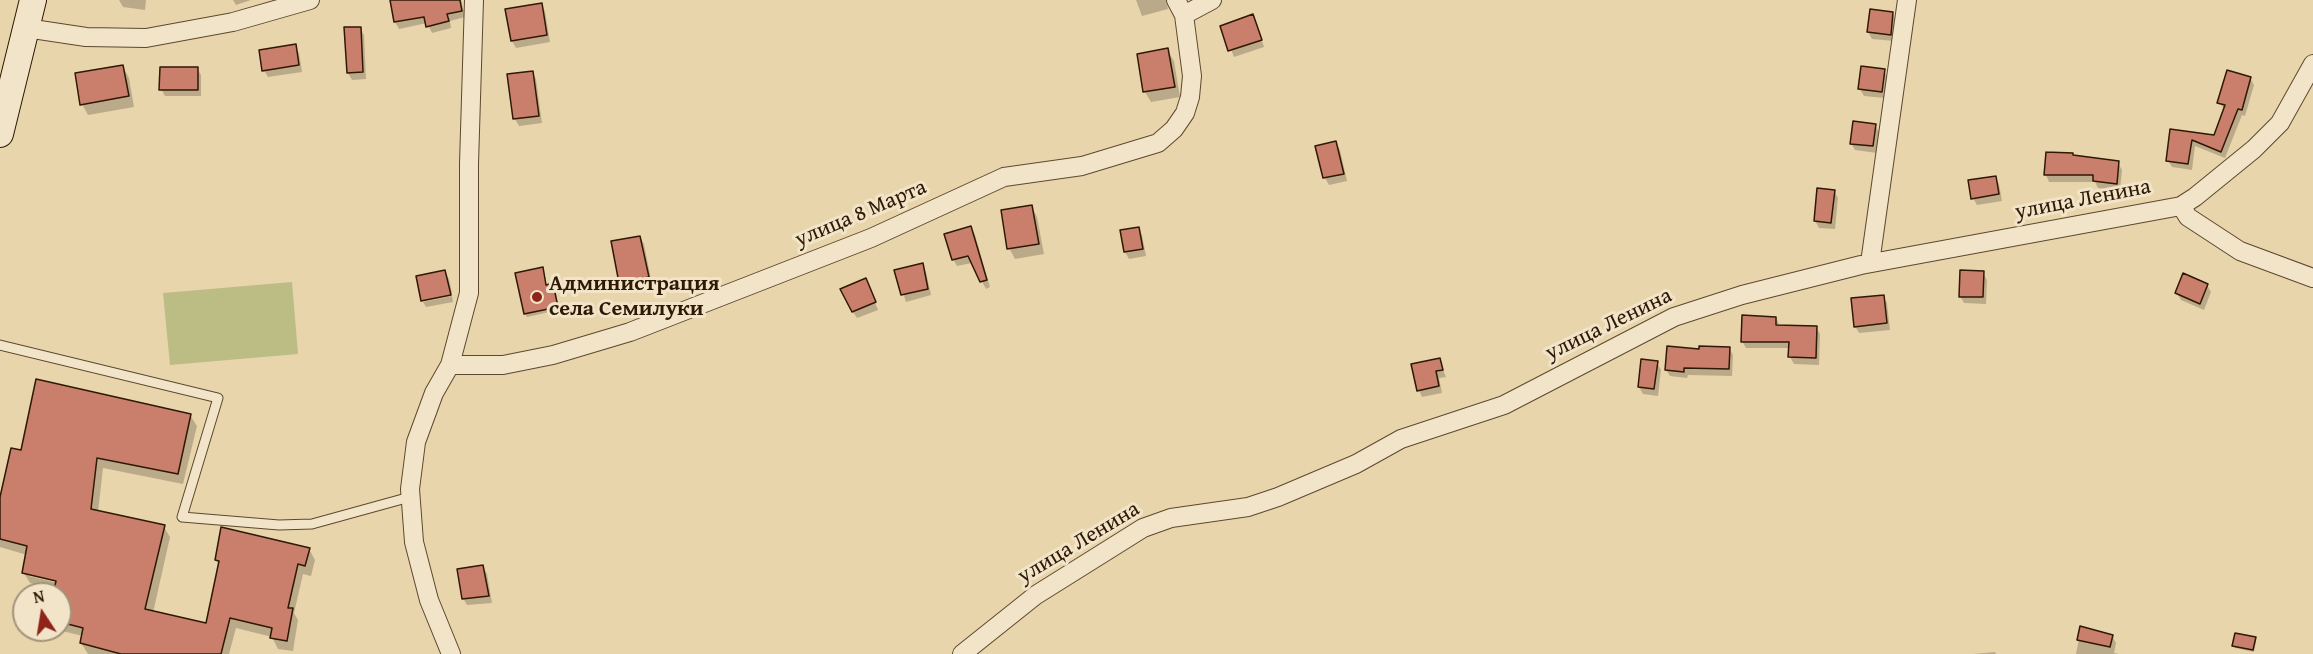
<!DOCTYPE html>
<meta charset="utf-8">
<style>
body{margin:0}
#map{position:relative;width:2313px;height:654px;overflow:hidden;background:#e9d5ac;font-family:"Gentium Book Plus",serif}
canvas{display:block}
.north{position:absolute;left:12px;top:582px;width:60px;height:60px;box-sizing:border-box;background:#f1e4c9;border:2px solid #a3937a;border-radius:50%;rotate:348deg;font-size:16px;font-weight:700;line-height:24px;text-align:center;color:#2e1904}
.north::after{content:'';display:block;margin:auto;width:21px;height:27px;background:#8f2418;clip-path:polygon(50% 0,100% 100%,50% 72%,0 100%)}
</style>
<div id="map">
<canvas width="2313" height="654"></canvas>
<div class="north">N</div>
</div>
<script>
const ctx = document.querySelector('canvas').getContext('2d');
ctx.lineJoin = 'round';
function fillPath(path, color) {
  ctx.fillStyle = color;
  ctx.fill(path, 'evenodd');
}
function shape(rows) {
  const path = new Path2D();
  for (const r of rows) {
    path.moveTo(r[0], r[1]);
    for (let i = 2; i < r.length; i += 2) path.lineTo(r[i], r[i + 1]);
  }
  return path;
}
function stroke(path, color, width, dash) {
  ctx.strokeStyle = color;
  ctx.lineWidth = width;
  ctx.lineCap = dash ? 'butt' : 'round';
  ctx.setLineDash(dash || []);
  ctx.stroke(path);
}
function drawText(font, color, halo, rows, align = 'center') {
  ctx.font = font + ' "Gentium Book Plus",serif';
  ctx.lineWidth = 6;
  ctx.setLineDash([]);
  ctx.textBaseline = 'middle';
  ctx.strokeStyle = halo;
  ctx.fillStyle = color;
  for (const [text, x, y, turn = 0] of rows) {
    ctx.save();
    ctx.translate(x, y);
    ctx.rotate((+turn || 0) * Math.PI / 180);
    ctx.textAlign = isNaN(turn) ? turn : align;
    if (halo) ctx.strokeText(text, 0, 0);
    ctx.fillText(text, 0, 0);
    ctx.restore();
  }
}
fillPath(shape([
 [292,282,298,354,170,365,163,293]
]), '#bcbc85');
fillPath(shape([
 [119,0,146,0,145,10,123,7],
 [233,0,251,0,236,5],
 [461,0,465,17,450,21,451,28,432,33,427,23,399,29,395,22,391,1],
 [1136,0,1166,0,1168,9,1142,16],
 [541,5,545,11,550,42,516,48,512,41],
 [1893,14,1896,20,1894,41,1872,39,1868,32],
 [1256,22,1264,47,1234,57,1222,26],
 [360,28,364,35,366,79,352,80,348,73],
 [295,46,299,53,302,72,268,77,264,70],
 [1167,50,1174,61,1180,97,1151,102,1145,92,1139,55],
 [123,67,129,78,134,107,88,115,82,104],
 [197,68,201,75,201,96,165,96,161,89],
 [1884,71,1888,78,1885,98,1864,96,1860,89],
 [532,72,536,79,542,123,519,126,515,119],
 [2250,78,2254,85,2245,116,2242,115,2225,158,2195,146,2192,170,2172,167,2168,160,2171,131,2215,136,2225,110,2219,102],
 [1875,125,1879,132,1877,153,1855,150,1851,143],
 [1336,143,1340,150,1347,181,1329,185,1325,178,1317,147],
 [2074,157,2118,163,2122,170,2120,190,2098,188,2095,182,2049,182,2046,175],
 [1995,177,1999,184,2002,201,1977,205,1973,198],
 [1834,191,1838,198,1835,229,1819,228,1815,221],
 [1031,206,1037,217,1044,254,1015,259,1009,248],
 [971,228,975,235,990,287,986,289,972,263,957,266,953,259],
 [1138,229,1142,235,1146,256,1129,259,1125,252],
 [640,237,644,244,652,284,625,289,621,282],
 [922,265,926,272,931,295,906,302,896,271],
 [445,272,449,279,452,293,422,299],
 [544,272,547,286,554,288,558,310,527,317,525,314],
 [1983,273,1987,280,1986,304,1964,303,1960,296],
 [866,280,878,310,857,318,853,312],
 [2207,285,2211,292,2204,310,2181,300,2177,293],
 [452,296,453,302,426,307,423,302],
 [1883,296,1887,303,1890,330,1859,333,1855,326],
 [1776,318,1780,326,1816,327,1820,334,1819,365,1794,364,1790,357,1790,348,1746,348,1742,341],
 [1729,348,1733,355,1732,376,1688,375,1687,378,1670,376,1666,370,1700,350],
 [1439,360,1446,377,1439,378,1442,393,1422,397,1419,390],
 [1657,363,1661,370,1658,396,1643,394,1639,387],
 [190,415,197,426,183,484,103,468,98,512,164,527,170,537,153,613,207,625,220,566,216,560,309,549,315,560,311,576,303,574,294,613,298,620,293,651,278,649,272,637,236,628,229,654,88,654,81,643,83,636,58,630,60,630,60,594,55,594,56,590,30,583,24,573,27,555,0,547,0,504,22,452],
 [29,573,64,582,63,584,29,576],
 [483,567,487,574,492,603,467,605,463,598],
 [2081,628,2112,636,2116,643,2114,653,2119,654,2076,654],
 [2255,638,2256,641,2254,652,2235,648,2234,645],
 [1995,652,1996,654,1973,654]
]), '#0003');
const building = shape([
 [390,0,460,0,462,11,447,14,449,21,426,27,424,17,394,22,390,0],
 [542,3,547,35,511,41,505,9,542,3],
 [1870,9,1893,12,1891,35,1867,32,1870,9],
 [1253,14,1262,40,1228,51,1220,26,1253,14],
 [344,27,361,27,363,72,347,73,344,27],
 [296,44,299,65,262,71,259,50,296,44],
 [1168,48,1175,87,1143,92,1137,54,1168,48],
 [123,65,129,96,80,105,75,73,123,65],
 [1861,66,1885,69,1882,92,1858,89,1861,66],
 [160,67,198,67,198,90,159,90,160,67],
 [2227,70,2251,77,2242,110,2238,109,2221,152,2192,140,2188,164,2166,161,2170,129,2214,135,2225,105,2217,103,2227,70],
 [533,71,539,116,513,119,507,74,533,71],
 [1853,121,1876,124,1873,146,1850,144,1853,121],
 [1336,141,1344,174,1323,178,1315,146,1336,141],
 [2046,152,2073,153,2073,155,2119,161,2117,184,2093,181,2093,175,2044,175,2046,152],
 [1996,176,1999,194,1971,199,1968,180,1996,176],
 [1817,188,1835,190,1831,223,1814,221,1817,188],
 [1032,205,1039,244,1007,249,1001,210,1032,205],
 [971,226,987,280,980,282,968,256,952,260,944,234,971,226],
 [1139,227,1143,249,1124,252,1120,230,1139,227],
 [640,236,649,277,619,283,611,241,640,236],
 [923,263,928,289,901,295,894,270,923,263],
 [543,267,546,285,553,283,558,307,524,314,515,273,543,267],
 [445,270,451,295,421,301,416,276,445,270],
 [1960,270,1984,271,1983,297,1959,297,1960,270],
 [2183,273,2208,284,2200,304,2175,293,2183,273],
 [866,278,876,302,852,312,840,289,866,278],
 [1884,295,1887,323,1854,327,1851,298,1884,295],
 [1742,315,1776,317,1776,325,1817,326,1816,358,1788,357,1789,342,1741,342,1742,315],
 [1667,346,1699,349,1699,346,1730,347,1729,369,1684,368,1684,372,1665,370,1667,346],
 [1440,358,1443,370,1436,371,1439,386,1417,391,1411,364,1440,358],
 [1641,359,1658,361,1654,389,1638,387,1641,359],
 [36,379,191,414,178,474,97,458,91,509,165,525,145,609,206,623,219,561,215,560,221,527,310,548,305,566,298,564,288,608,293,608,287,641,270,638,272,628,230,618,221,654,121,654,80,643,83,628,60,622,60,594,53,594,56,581,22,573,27,546,0,539,0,497,11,448,21,450,36,379],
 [483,565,489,596,462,599,457,569,483,565],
 [2080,626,2113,635,2110,647,2077,640,2080,626],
 [2235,633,2256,637,2253,650,2232,646,2235,633]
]);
fillPath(building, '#c97f6c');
stroke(building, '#2e1904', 1.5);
const service = shape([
 [0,345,218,398,182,517,279,525,312,524,410,497]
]);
const minor = shape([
 [1184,15,1212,0],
 [26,28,86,37,146,38,233,22,310,0],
 [2181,206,2195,197,2254,149,2280,123,2313,64],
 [1870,263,1907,0],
 [450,365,503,365,553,355,630,332,871,238,1004,177,1082,166,1158,143,1174,129,1185,113,1190,97,1192,76,1184,15,1176,0],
 [451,654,429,600,414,542,410,489,416,442,434,393,450,365,469,293,469,164,474,0],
 [962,654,1036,595,1143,528,1171,518,1248,507,1278,497,1356,464,1401,439,1504,405,1674,317,1742,295,1861,265,2181,206,2188,217,2240,251,2313,278]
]);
const secondary = shape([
 [0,134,33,0]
]);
stroke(service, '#5d482e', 11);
stroke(minor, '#5d482e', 20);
stroke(secondary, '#2e1904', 28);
stroke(service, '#f1e4c9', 9);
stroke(minor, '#f1e4c9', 18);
stroke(secondary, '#f1e4c9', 26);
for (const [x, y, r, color] of [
 [537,297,6,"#8f2418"]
]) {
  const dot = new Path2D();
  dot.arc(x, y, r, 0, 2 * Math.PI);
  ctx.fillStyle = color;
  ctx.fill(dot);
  stroke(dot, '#f1e4c9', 2);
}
drawText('22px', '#2e1904', '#f1e4c9', [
 ["улица Ленина",2083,200,-11],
 ["улица 8 Марта",861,214,-23],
 ["улица Ленина",1609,325,-26],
 ["улица Ленина",1079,543,-31]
]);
drawText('bold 22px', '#2e1904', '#f1e4c9', [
 ["Администрация",549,284],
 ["села Семилуки",549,309]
], 'left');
</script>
